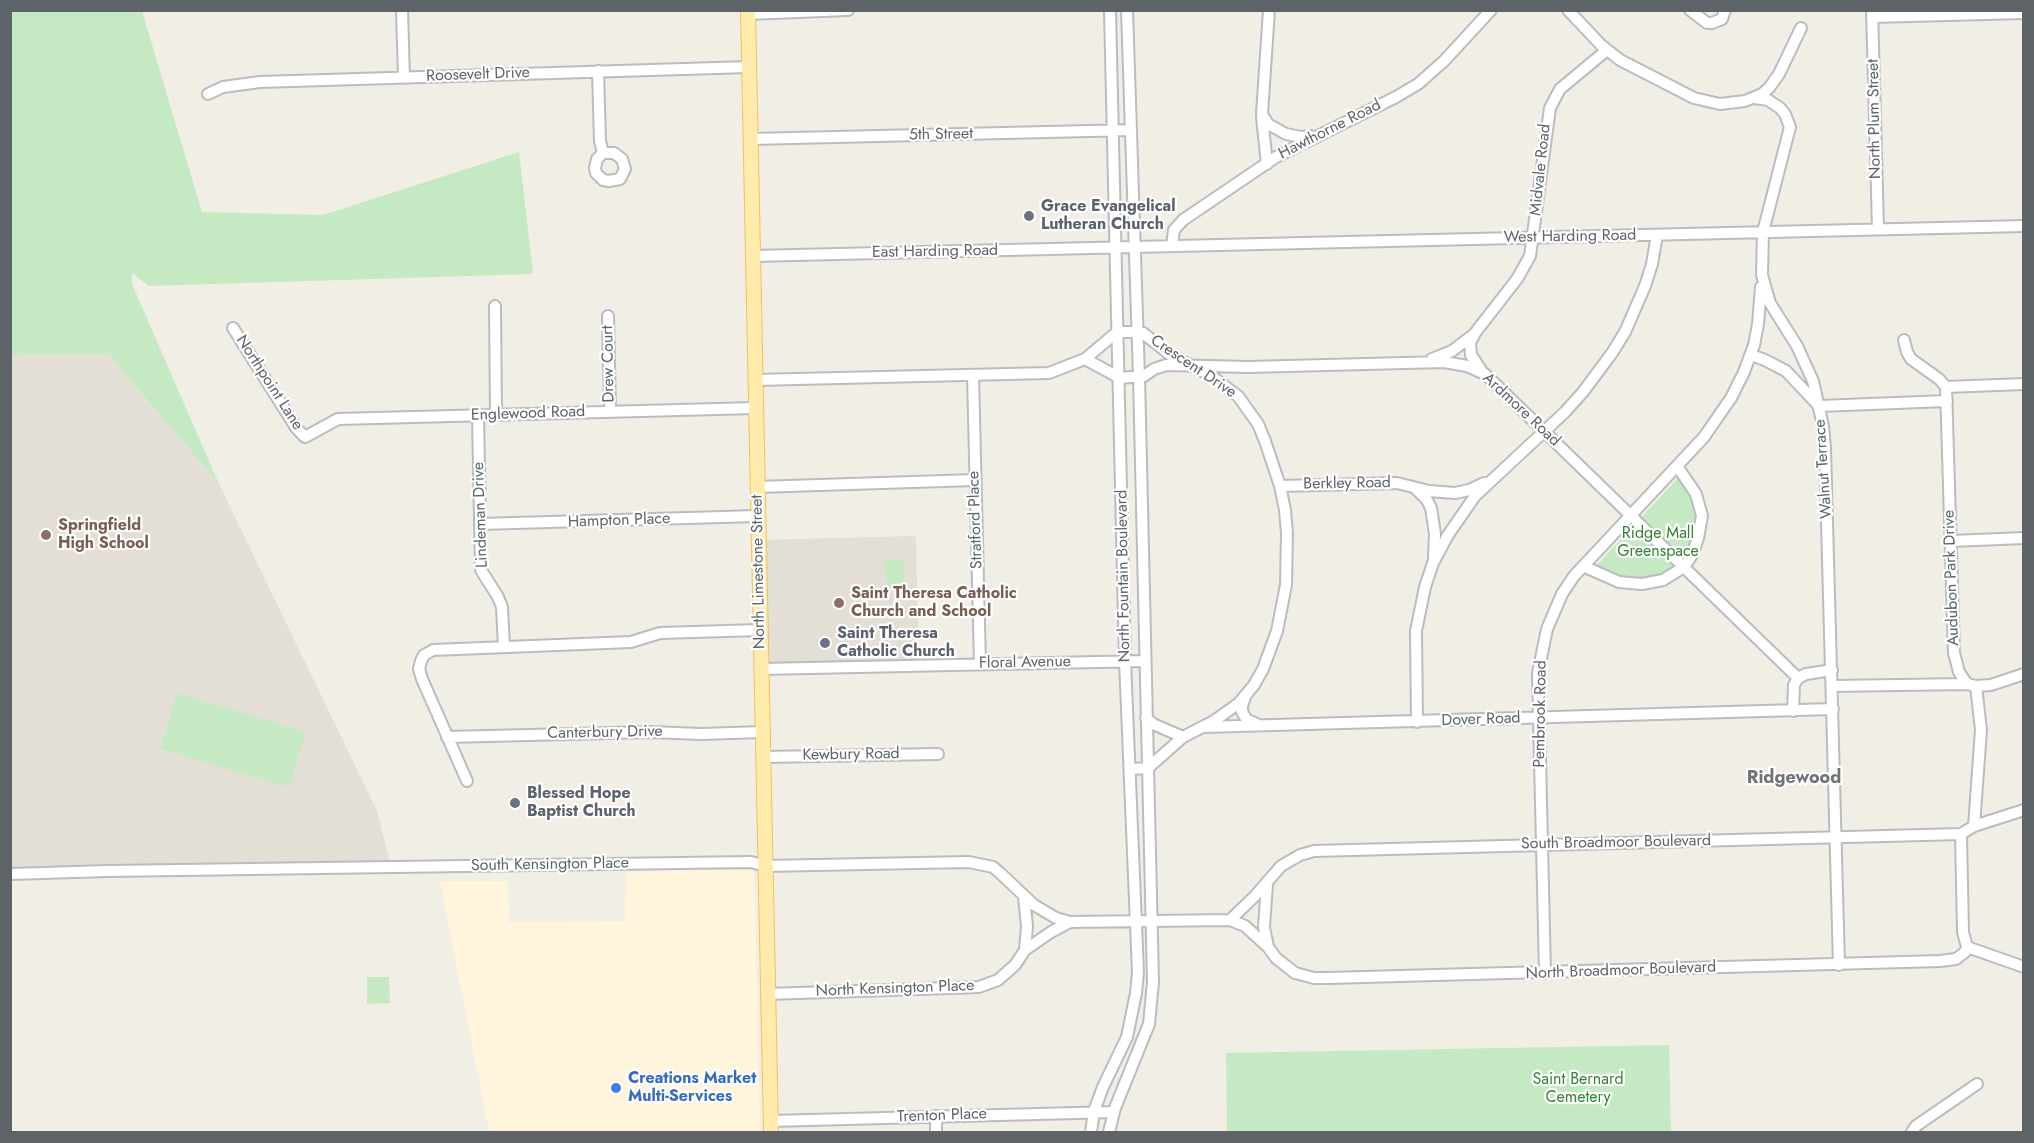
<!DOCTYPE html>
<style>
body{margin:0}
#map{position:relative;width:2034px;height:1143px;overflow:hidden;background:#f1eee6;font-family:Jost,sans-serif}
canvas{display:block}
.frame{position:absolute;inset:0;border:12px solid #5e6367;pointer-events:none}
</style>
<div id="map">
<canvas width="2034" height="1143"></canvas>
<div class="frame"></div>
</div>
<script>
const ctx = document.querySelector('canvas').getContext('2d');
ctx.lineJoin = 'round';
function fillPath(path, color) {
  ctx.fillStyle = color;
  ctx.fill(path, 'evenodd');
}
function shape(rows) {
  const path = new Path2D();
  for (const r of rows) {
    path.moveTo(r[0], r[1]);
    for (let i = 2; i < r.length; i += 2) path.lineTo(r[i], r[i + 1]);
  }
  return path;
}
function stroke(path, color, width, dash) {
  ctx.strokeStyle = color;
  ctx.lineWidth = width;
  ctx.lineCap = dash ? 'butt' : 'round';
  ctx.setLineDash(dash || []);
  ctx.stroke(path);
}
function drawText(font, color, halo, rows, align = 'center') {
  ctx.font = font + ' Jost,sans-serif';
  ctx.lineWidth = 4.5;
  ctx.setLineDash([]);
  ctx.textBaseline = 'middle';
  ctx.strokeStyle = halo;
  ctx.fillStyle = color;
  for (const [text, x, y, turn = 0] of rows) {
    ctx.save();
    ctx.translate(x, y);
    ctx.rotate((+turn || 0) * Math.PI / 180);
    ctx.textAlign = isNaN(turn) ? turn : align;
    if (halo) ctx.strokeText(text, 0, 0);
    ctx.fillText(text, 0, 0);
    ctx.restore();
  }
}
fillPath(shape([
 [754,869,760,1132,489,1132,440,881,508,881,509,922,625,921,626,872]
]), '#fff5dd');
fillPath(shape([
 [108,354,219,484,377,811,391,867,11,874,10,355],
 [916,536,919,666,761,669,758,540]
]), '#e3dfd7');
fillPath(shape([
 [10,11,142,11,202,212,323,215,519,152,533,274,149,286,132,273,132,284,219,484,108,354,11,355],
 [1678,478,1685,482,1691,492,1699,524,1691,551,1676,568,1655,577,1635,578,1612,573,1597,565],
 [903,559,904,586,886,587,884,560],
 [177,693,306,732,289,787,160,749],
 [367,977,389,977,390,1003,367,1004],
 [1669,1045,1671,1132,1227,1132,1226,1053]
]), '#c5e9c2');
const minor = shape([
 [402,10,404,78],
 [1269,10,1262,114,1268,124,1286,134,1301,137,1311,136],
 [1568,10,1601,45,1620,60,1694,98,1720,104,1745,101,1762,94,1769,88,1779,74,1801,28],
 [1690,10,1707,23,1712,23,1722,19,1725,10],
 [1872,10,1878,228],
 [748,14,848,10],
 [1872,17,2024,13],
 [598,71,600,141,603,153,597,159,595,168,596,173,603,180,609,181,620,179,625,169,622,159,614,153,603,153],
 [208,94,223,87,260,82,749,67],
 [1754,98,1768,100,1780,108,1785,114,1790,127,1763,232,1762,275,1770,303,1797,346,1813,381,1823,426,1825,448,1839,965],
 [1262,117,1267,164],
 [751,139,1131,130],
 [1172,246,1174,230,1183,220,1276,157,1396,97,1418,84,1444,61,1491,10],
 [753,256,2024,226],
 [495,306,496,414],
 [608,316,610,411],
 [233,328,297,429,305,437,338,419,755,408],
 [1904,340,1907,352,1911,359,1939,379,1946,387,1954,653,1959,672,1967,684,1976,686,1991,685,2024,674],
 [1751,355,1765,360,1786,371,1819,406,1947,401],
 [1085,359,1120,378,1144,376,1154,369,1166,365,1248,367,1444,362,1467,366,1485,374,1798,678],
 [1432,359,1452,351,1473,335],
 [1481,370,1471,355,1470,343,1475,333,1517,279,1530,256,1550,108,1560,89,1607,50],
 [973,375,980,664],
 [755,380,1049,373,1085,359,1117,332,1137,332,1143,333,1172,356,1210,375,1238,396,1258,424,1265,441,1280,486,1285,510,1287,533,1286,585,1277,631,1263,669,1254,685,1239,703,1214,721,1183,737,1148,768,1130,769],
 [1946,387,2024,384],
 [478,415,481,570,498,597,502,607,504,647],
 [1280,486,1397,483,1429,491,1455,493,1469,490,1484,483],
 [757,487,975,480],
 [1416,489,1427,500,1431,508,1435,534,1434,557],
 [480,524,757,516],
 [1951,541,2024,538],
 [1583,566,1619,582,1642,584,1663,580,1684,567,1692,555,1698,538,1702,516,1696,494,1677,466],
 [761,669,1145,661],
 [1832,686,1967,684],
 [1245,697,1242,706,1242,712,1247,720,1257,724],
 [1793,711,1794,685,1798,678,1806,674,1832,670],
 [1146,718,1153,724,1183,737],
 [1417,722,1416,631,1425,587,1433,563,1448,535,1475,496,1565,412,1583,392,1612,353,1625,332,1645,286,1652,264,1657,235],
 [1204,727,1833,709],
 [447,737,651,732,701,734,762,732],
 [763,757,938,754],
 [467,781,422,679,419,669,421,661,424,655,433,650,631,642,660,633,760,630],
 [1974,826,1981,730,1976,686],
 [1961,834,1963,932,1967,947],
 [10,874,108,871,751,862,765,866,969,862,993,867,1000,873,1034,905,1056,918,1070,922,1230,920,1245,926,1268,947,1276,958,1295,973,1314,978,1328,978,1940,961,1956,959,1965,952,1967,947],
 [1267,884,1264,927,1268,947],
 [1024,897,1027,926,1025,950],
 [1230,920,1255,896,1281,866,1300,855,1314,851,1961,834,1974,826,2024,810],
 [1967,947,2024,967],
 [1545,973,1538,673,1547,629,1562,594,1574,576,1704,437,1731,398,1744,372,1754,345,1758,324,1761,287],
 [768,994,979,987,998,980,1015,965,1025,950,1051,932,1070,922],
 [936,1116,936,1132],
 [771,1121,1114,1112],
 [1091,1132,1094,1111,1103,1087,1127,1037,1136,993,1138,972,1125,661,1110,10],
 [1109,1132,1115,1108,1149,1024,1153,982,1139,377,1127,10],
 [1912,1132,1916,1126,1977,1084]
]);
const major = shape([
 [748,10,771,1132]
]);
stroke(minor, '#b9bcc0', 14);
stroke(major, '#f7bf59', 16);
stroke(minor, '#fff', 10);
stroke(major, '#ffecad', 14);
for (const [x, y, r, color] of [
 [1029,216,6,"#6b7280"],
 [46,535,6,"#8d6e63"],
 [839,603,6,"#8d6e63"],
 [825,643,6,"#6b7280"],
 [515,803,6,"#6b7280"],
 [616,1088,6,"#3f7fe0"]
]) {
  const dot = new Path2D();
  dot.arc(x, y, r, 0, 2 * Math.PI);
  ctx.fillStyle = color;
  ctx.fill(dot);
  stroke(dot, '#fff', 2);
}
drawText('16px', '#5e6367', '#fff', [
 ["Roosevelt Drive",478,75,-2],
 ["North Plum Street",1875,119,-91],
 ["Hawthorne Road",1330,130,-27],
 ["5th Street",941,135,-1],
 ["Midvale Road",1541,170,-84],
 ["West Harding Road",1570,237,-1],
 ["East Harding Road",935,252,-1],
 ["Drew Court",609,364,-91],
 ["Crescent Drive",1193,367,34],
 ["Northpoint Lane",269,383,57],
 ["Ardmore Road",1521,410,43],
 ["Englewood Road",528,414,-2],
 ["Walnut Terrace",1824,469,-94],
 ["Berkley Road",1347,484,-1],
 ["Lindeman Drive",481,515,-92],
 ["Stratford Place",976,520,-92],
 ["Hampton Place",619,521,-2],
 ["North Limestone Street",759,572,-91],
 ["North Fountain Boulevard",1124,576,-91],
 ["Audubon Park Drive",1952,578,-92],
 ["Floral Avenue",1025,663,-1],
 ["Pembrook Road",1541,714,-89],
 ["Dover Road",1481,720,-2],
 ["Canterbury Drive",605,733,-1],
 ["Kewbury Road",851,755,-1],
 ["South Broadmoor Boulevard",1616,843,-1],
 ["South Kensington Place",550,865,-1],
 ["North Broadmoor Boulevard",1621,971,-2],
 ["North Kensington Place",895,989,-2],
 ["Trenton Place",942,1116,-2]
]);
drawText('bold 16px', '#5b616d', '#fff', [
 ["Grace Evangelical",1041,207],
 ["Lutheran Church",1041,225],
 ["Saint Theresa",837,634],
 ["Catholic Church",837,652],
 ["Blessed Hope",527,794],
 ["Baptist Church",527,812]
], 'left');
drawText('bold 16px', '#785e54', '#fff', [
 ["Springfield",58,526],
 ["High School",58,544],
 ["Saint Theresa Catholic",851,594],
 ["Church and School",851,612]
], 'left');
drawText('16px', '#338330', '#fff', [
 ["Ridge Mall",1658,534],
 ["Greenspace",1658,552],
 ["Saint Bernard",1578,1080],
 ["Cemetery",1578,1098]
]);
drawText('bold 16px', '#366cbe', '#fff', [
 ["Creations Market",628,1079],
 ["Multi-Services",628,1097]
], 'left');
drawText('bold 18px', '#6f7579', '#fff', [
 ["Ridgewood",1794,779]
]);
</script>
